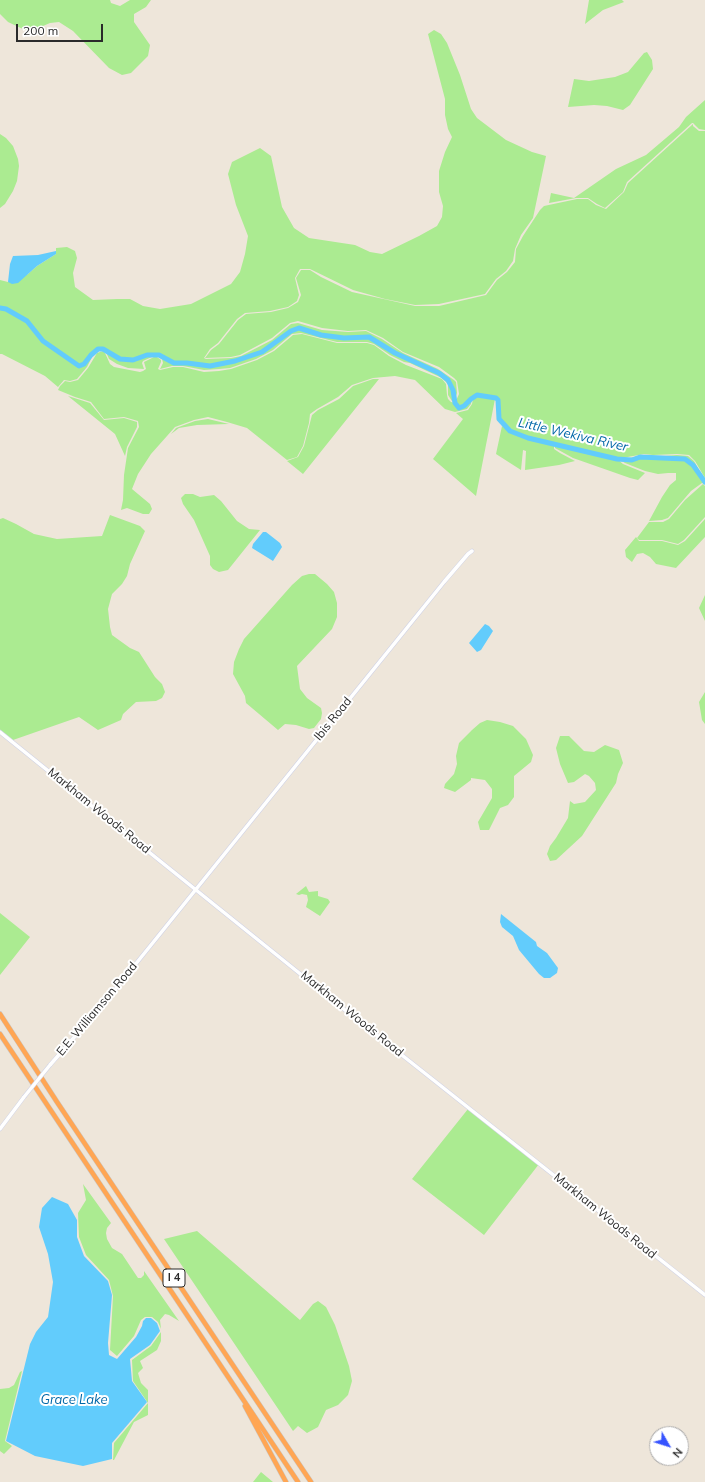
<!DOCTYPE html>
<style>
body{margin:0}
#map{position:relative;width:705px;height:1482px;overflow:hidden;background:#eee6da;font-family:Mulish,sans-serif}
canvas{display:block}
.north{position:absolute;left:649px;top:1426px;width:40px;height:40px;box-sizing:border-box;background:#fff;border:1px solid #aaa;border-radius:50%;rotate:129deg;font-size:11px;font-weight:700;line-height:16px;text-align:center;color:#2a2a2a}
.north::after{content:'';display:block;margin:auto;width:14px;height:18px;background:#3653ff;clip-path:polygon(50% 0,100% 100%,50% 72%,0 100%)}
.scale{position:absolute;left:16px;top:24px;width:87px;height:18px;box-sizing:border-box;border:2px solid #2a2a2a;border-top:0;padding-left:5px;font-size:12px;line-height:14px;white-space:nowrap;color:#2a2a2a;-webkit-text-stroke:3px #fff;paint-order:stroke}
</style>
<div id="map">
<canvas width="705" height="1482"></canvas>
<div class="north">N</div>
<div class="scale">200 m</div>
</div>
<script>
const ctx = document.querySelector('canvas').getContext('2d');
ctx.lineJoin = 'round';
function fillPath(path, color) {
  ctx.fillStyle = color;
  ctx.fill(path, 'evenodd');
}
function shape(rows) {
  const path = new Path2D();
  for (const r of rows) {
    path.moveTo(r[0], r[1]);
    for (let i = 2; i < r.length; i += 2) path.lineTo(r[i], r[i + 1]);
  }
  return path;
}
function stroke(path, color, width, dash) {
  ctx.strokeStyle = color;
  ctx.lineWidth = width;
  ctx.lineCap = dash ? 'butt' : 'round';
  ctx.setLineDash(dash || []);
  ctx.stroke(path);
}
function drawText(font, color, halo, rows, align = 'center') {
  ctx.font = font + ' Mulish,sans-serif';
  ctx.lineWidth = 4;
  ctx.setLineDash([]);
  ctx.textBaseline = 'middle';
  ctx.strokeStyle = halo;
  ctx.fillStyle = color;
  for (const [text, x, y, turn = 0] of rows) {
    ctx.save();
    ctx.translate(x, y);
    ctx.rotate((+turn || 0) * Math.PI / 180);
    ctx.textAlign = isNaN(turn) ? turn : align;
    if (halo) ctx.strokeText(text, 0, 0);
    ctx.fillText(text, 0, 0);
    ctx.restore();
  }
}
fillPath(shape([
 [0,0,110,0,111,3,120,6,130,0,151,0,146,7,134,14,134,22,150,45,148,56,131,73,122,75,109,68,73,31,59,22,50,23,36,29,25,30,8,22,0,14],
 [589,0,622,0,624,2,603,10,585,24],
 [434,30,441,34,447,43,460,75,471,109,477,118,506,140,532,152,546,156,533,218,521,235,515,249,513,261,506,271,496,279,485,294,439,304,415,305,385,299,353,290,310,269,300,269,295,278,299,295,297,301,288,307,270,311,245,313,237,319,218,343,210,349,204,358,206,359,231,358,241,356,272,340,291,324,298,323,322,330,348,332,366,331,382,339,403,353,438,369,454,380,456,382,457,393,454,402,452,401,448,395,448,384,442,378,410,363,404,362,390,355,374,344,367,342,337,342,301,333,292,334,273,350,256,359,230,368,219,369,204,370,183,366,172,366,160,369,163,363,162,359,158,356,154,356,143,361,142,363,144,369,128,368,117,364,109,359,106,352,104,350,99,350,93,355,87,367,77,379,70,381,64,380,58,387,45,376,2,354,0,354,0,280,8,282,28,274,37,266,56,254,56,248,67,247,75,251,77,258,73,273,75,287,93,300,117,299,130,299,143,306,160,309,191,304,231,284,240,272,245,254,248,236,236,205,228,174,232,162,260,148,271,156,282,207,294,228,309,238,355,245,370,252,382,254,419,236,437,226,442,217,443,206,439,192,439,171,445,152,452,137,448,129,445,115,445,99,428,34],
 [647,52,652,60,653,69,630,105,623,110,607,106,594,105,568,107,574,79,589,81,615,77,628,72,644,53],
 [705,100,705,130,699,129,693,123,692,123,627,182,623,192,605,208,597,204,588,198,576,198,549,203,551,193,574,198,616,169,646,155,679,127,686,117],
 [693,124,693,126,699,131,705,131,705,478,695,461,689,455,677,454,653,455,644,454,617,459,623,464,645,473,638,480,630,478,573,458,555,448,555,444,528,438,510,431,499,419,498,400,496,398,477,395,472,398,471,404,467,409,455,412,445,409,415,380,395,376,373,378,352,385,338,397,317,409,310,414,309,423,303,446,297,457,287,460,247,428,227,422,208,417,194,420,175,427,151,454,138,474,132,489,150,504,152,509,149,514,143,514,127,508,121,510,123,500,124,475,128,448,139,427,138,421,124,417,104,419,91,402,75,397,58,390,60,386,65,381,70,382,78,380,88,368,97,353,103,351,105,353,110,364,114,367,140,372,143,371,146,369,144,362,154,357,157,357,161,360,161,362,158,369,160,370,173,367,183,367,204,372,219,371,231,369,257,360,274,351,293,335,302,334,337,343,367,343,374,345,389,356,406,365,442,379,446,384,447,395,448,399,451,402,455,403,459,394,457,381,454,378,439,367,403,352,383,338,366,330,348,331,322,328,298,321,290,323,272,338,240,355,231,357,205,358,211,350,219,344,238,320,246,314,271,312,288,308,298,302,301,295,296,278,301,270,310,270,321,277,352,292,415,306,439,306,486,295,497,280,507,272,515,262,516,249,523,236,540,210,544,206,577,199,588,199,596,205,606,209,624,192,628,183],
 [0,134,6,138,13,146,18,159,19,166,17,181,13,191,5,204,0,208],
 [373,379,379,379,303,474,287,461,298,457,304,446,312,415,318,410,339,399,353,386],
 [68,396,90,403,104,420,124,418,137,422,137,427,127,447,125,456,115,434],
 [478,396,495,399,476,496,433,459,463,419,456,413,468,410,472,404,473,399],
 [208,419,229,424,197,425,179,428,171,434,176,428,195,421],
 [502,426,510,432,528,439,554,445,554,449,560,453,575,461,559,465,525,470,526,451,523,450,521,470,496,454],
 [644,455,653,457,677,455,688,456,694,461,705,481,705,484,702,483,691,491,668,518,662,520,649,521,662,497,670,485,676,480,676,473,668,473,658,474,645,471,625,463,620,460],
 [703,484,705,486,705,517,684,540,678,544,662,540,639,540,637,538,649,522,663,522,669,519,685,500],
 [185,494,193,494,200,497,214,495,221,501,237,521,249,529,260,530,228,570,219,572,213,569,210,565,210,556,194,520,183,504,181,498],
 [110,515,140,526,145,531,130,564,127,576,122,584,112,594,108,609,110,627,112,635,130,648,139,652,155,677,162,684,165,692,162,698,156,701,136,702,123,714,121,720,98,730,79,717,13,740,0,730,0,519,3,518,16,524,34,534,57,539,102,536],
 [705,519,705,537,676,568,656,564,650,557,643,553,637,554,632,562,626,557,625,550,636,537,639,541,662,541,678,545,685,541],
 [309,574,315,574,327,584,334,592,337,603,337,617,332,629,297,666,300,689,307,698,321,708,322,713,321,719,314,728,309,729,296,725,285,724,278,730,246,703,245,696,233,674,234,662,239,649,244,639,292,585,302,576],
 [705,595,705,621,699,608],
 [705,692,705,724,702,720,699,702],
 [487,720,500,722,513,726,526,739,533,755,531,762,514,776,514,797,508,805,500,808,489,830,480,830,478,822,492,798,492,789,485,780,471,778,471,780,455,792,444,788,445,784,454,774,457,764,456,756,459,743,472,730,480,723],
 [560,736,569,736,584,751,594,752,605,745,619,750,623,763,618,774,616,783,582,836,556,860,550,861,547,854,550,846,556,838,568,818,570,801,574,804,585,802,596,790,595,783,589,776,585,774,574,782,568,783,560,764,556,748],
 [306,886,309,892,318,891,318,896,328,899,330,902,320,916,306,907,308,900,307,895,302,894,299,895,296,894],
 [0,913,30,937,0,975],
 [468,1109,539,1164,484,1235,412,1179],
 [83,1184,111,1223,107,1228,106,1233,107,1239,112,1248,122,1254,138,1278,141,1278,144,1275,144,1271,179,1321,169,1315,165,1314,160,1320,161,1329,158,1322,152,1317,145,1317,141,1320,134,1336,117,1356,110,1350,113,1296,109,1280,86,1255,79,1237,78,1213,86,1200],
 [197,1231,300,1320,313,1304,318,1301,326,1307,335,1325,349,1366,352,1381,348,1395,338,1405,326,1410,318,1427,307,1433,298,1426,293,1431,164,1239],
 [161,1332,161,1341,157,1350,140,1361,143,1368,138,1373,141,1383,148,1390,148,1415,134,1422,114,1460,113,1460,114,1443,148,1403,133,1381,132,1360,151,1346],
 [22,1371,5,1441,12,1446,4,1454,0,1451,0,1389,9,1388,14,1385,20,1372],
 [261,1472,273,1482,253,1482]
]), '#abeb91');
fillPath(shape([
 [56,251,56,254,37,266,18,283,12,284,8,282,10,264,13,256,38,255],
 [263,532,266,532,280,543,282,547,273,561,252,548,253,544],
 [485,624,489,626,493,631,481,650,477,652,469,643],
 [501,914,536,942,537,946,547,953,558,968,557,973,550,978,544,978,539,974,519,950,513,936,502,927,500,922],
 [52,1197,68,1204,77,1220,77,1237,84,1256,108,1281,112,1295,108,1343,109,1355,117,1359,136,1337,142,1326,143,1321,146,1318,151,1318,157,1323,160,1331,150,1345,130,1359,132,1381,147,1402,112,1443,112,1459,83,1466,35,1456,6,1441,30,1344,36,1332,48,1317,53,1282,48,1254,39,1227,42,1208]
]), '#62ccfc');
stroke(shape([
 [0,308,6,309,27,321,43,341,79,366,84,364,91,355,98,349,103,349,120,359,133,360,147,355,159,355,174,363,187,363,210,366,235,361,262,352,291,331,299,328,321,335,344,338,369,337,395,353,439,373,448,380,453,390,455,403,459,408,464,406,471,399,477,395,496,398,498,400,499,419,510,431,528,438,617,459,632,460,640,457,685,459,693,465,705,482]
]), '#62ccfc', 5);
const secondary = shape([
 [0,732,350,1014,705,1295],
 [50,1065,105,1002,444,582,468,554,472,551],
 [0,1129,24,1097]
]);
const highway = shape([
 [0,1014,57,1102,311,1482],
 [0,1034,298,1482],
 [245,1406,286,1482]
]);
stroke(secondary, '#d0d3e5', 4.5);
stroke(highway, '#c8c8c8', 5.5);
stroke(secondary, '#fff', 3.5);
stroke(highway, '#ffa654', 4.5);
const secondaryBridge = shape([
 [24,1097,50,1065]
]);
stroke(secondaryBridge, '#d0d3e5', 4.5, []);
stroke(secondaryBridge, '#fff', 3.5);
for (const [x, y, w] of [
 [174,1278,22]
]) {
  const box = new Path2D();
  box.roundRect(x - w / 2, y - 9, w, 18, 3);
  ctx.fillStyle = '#fff';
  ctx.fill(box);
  stroke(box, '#2a2a2a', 1);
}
drawText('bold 11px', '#2a2a2a', null, [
 ["I 4",174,1278]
]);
drawText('12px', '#2a2a2a', '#fff', [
 ["Ibis Road",333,719,-51],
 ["Markham Woods Road",99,811,39],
 ["E.E. Williamson Road",97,1009,-50],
 ["Markham Woods Road",352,1014,39],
 ["Markham Woods Road",605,1216,39]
]);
drawText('italic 13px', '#0067a8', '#fff', [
 ["Little Wekiva River",573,435,13],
 ["Grace Lake",74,1400]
]);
</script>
